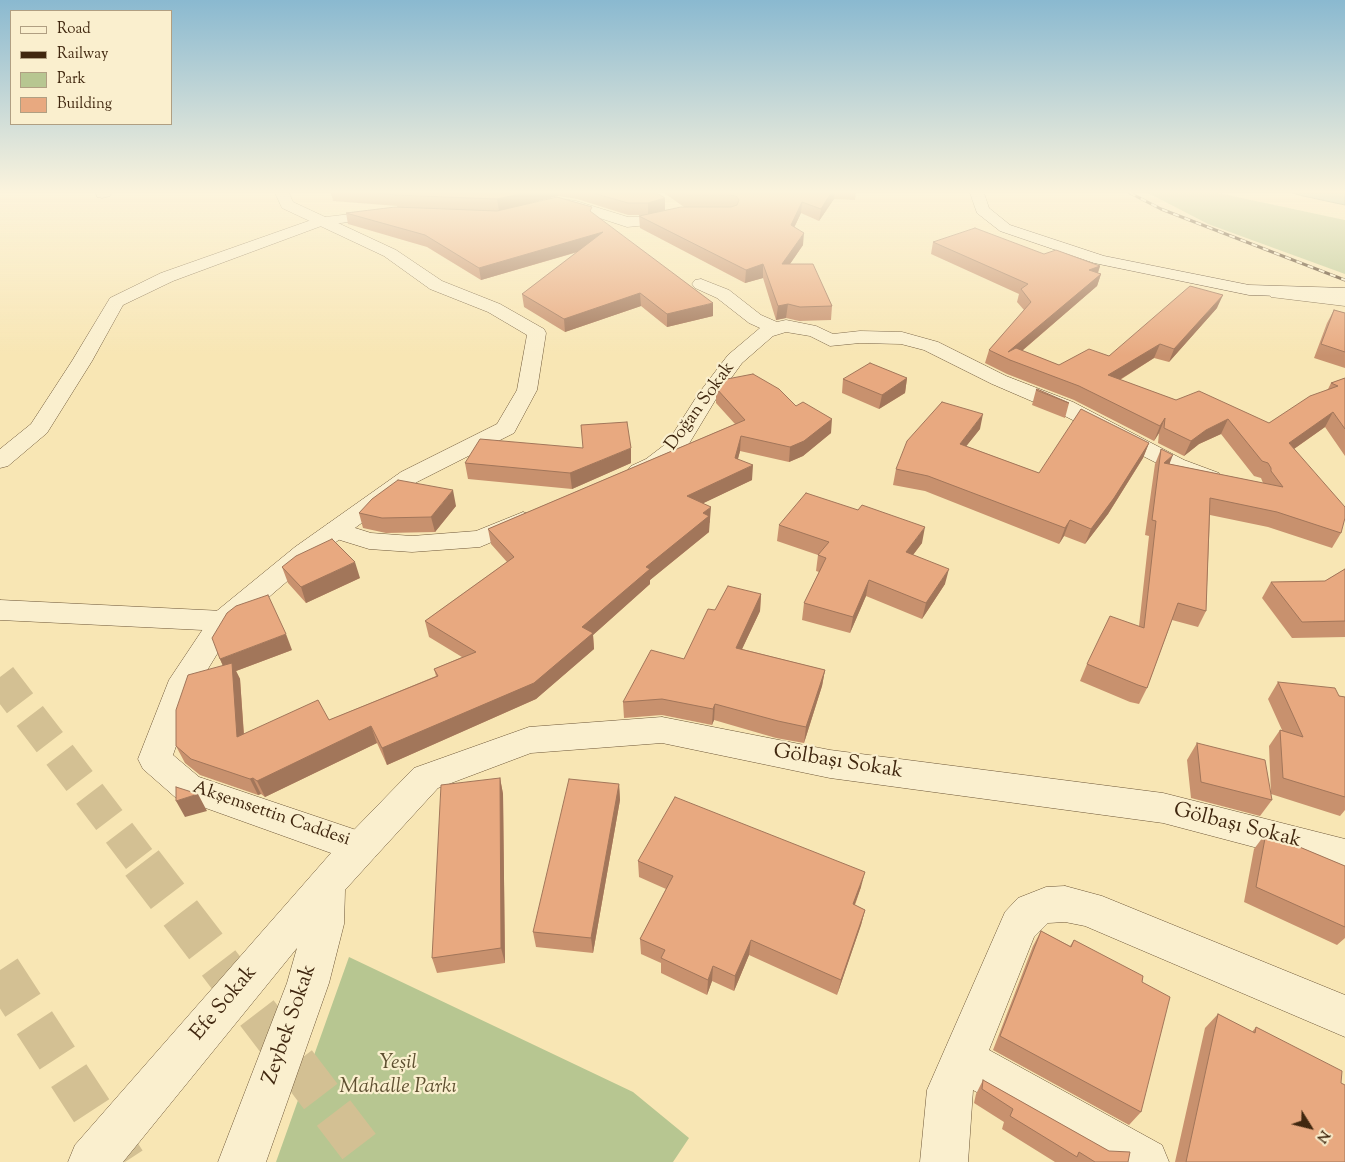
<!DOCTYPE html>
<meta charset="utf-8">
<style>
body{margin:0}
#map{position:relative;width:1345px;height:1162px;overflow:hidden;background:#f8e6b4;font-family:"Sorts Mill Goudy",serif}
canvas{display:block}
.legend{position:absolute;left:10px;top:10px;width:162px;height:115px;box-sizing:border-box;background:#faefce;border:1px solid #b09f82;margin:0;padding:6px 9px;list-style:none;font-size:15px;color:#40270f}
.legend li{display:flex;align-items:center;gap:10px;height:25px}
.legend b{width:25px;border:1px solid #b09f82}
.north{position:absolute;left:1285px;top:1102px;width:50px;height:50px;-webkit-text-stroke:4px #faefce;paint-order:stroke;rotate:126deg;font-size:14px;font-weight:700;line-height:20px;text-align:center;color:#40270f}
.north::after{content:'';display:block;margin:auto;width:18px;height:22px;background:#40270f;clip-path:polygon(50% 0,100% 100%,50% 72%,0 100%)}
</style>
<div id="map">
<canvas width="1345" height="1162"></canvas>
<ul class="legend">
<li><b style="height:6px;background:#faefce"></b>Road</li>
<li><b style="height:6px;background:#40270f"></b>Railway</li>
<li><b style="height:14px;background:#b7c691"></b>Park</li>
<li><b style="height:14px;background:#e8a980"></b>Building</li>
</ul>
<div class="north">N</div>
</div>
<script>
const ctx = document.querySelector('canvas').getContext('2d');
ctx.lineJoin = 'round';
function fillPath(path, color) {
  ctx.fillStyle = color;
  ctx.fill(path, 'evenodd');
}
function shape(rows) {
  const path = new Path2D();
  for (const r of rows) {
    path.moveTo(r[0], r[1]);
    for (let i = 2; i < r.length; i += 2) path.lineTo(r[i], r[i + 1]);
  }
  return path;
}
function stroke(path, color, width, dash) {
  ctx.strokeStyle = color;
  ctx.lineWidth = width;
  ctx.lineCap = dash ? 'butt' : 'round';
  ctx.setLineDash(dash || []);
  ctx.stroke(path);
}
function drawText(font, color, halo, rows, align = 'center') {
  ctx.font = font + ' "Sorts Mill Goudy",serif';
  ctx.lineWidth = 4.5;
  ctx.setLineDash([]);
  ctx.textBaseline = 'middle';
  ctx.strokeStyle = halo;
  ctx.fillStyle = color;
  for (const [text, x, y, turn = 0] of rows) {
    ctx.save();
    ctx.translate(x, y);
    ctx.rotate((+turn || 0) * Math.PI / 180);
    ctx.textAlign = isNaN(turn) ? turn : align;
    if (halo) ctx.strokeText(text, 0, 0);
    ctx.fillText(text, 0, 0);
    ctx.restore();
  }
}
fillPath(shape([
 [1148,193,1218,193,1345,220,1345,274,1208,224],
 [349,957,633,1092,689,1138,673,1162,276,1162]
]), '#b7c691');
const water = shape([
 [1293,193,1345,193,1345,205,1303,196,1293,193]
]);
fillPath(water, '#9dc0ac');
stroke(water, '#78836d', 1);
stroke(shape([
 [0,677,143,864]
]), '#d3c093', 33, [33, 16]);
stroke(shape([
 [142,863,371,1162],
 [0,970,125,1162]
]), '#d3c093', 42, [42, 21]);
const minor = shape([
 [96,193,112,193,110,196,102,198,97,197,96,193],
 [556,198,576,201,628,217,648,217,676,210,681,211,683,214,681,217,648,225,627,227,569,208,551,205,549,202,551,199,556,198],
 [385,210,390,211,392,214,390,217,324,225,173,281,123,305,92,361,47,433,8,466,0,468,0,449,31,424,72,361,110,298,161,273,317,218,385,210],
 [701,279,729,290,761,315,777,322,786,320,816,326,833,334,860,331,902,332,938,342,1006,376,1073,402,1184,460,1219,473,1223,478,1219,483,1211,485,1184,477,1057,412,992,384,924,350,901,344,860,343,830,346,810,336,786,332,773,336,742,363,716,399,684,452,662,469,647,476,639,478,631,476,627,471,631,466,646,459,667,443,699,393,728,355,760,328,749,323,717,298,695,288,692,284,695,280,701,279],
 [1277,288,1345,296,1345,306,1271,297,1268,293,1271,289,1277,288],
 [523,512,532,515,536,520,532,525,480,547,412,552,369,549,327,536,323,530,327,524,336,522,371,533,412,536,476,531,523,512],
 [0,600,223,611,233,614,237,621,233,628,223,631,0,620,0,600],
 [662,717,830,750,1163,793,1345,839,1345,871,1163,823,830,778,662,743,531,753,438,788,374,858,361,863,348,858,343,847,348,836,414,768,529,727,662,717],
 [1065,886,1102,896,1345,995,1345,1037,1085,926,1065,922,1048,923,1034,937,989,1050,1162,1145,1169,1162,1099,1162,973,1090,968,1162,920,1162,927,1090,1005,912,1018,898,1046,887,1065,886]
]);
const tertiary = shape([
 [275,193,289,193,293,202,396,250,442,281,500,304,544,329,546,333,537,390,514,433,417,482,313,559,233,628,195,690,173,755,199,777,374,836,379,847,374,858,345,890,344,924,329,983,266,1162,218,1162,287,983,297,948,123,1162,68,1162,75,1145,331,853,175,797,143,769,138,759,169,680,213,614,295,547,401,472,497,424,517,390,527,335,488,312,430,289,384,256,282,208,275,193]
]);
const secondary = shape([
 [970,193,984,193,989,208,1010,225,1104,256,1249,285,1345,288,1345,298,1249,295,1094,263,1000,231,977,213,970,193]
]);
stroke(minor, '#6e5738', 1);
stroke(tertiary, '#6e5738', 1);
stroke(secondary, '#40270f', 1);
fillPath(minor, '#faefce');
fillPath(tertiary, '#faefce');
fillPath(secondary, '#faefce');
const rail = shape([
 [1130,193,1161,209,1345,280]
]);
stroke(rail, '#40270f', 3);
stroke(rail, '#faefce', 2, [6]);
fillPath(shape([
 [331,193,657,193,665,198,665,210,684,207,664,193,856,193,855,200,834,199,819,221,801,213,794,228,803,245,790,264,832,306,831,320,799,321,786,318,776,320,763,278,745,283,640,228,639,216,642,215,628,215,577,199,558,196,527,204,593,214,713,316,667,327,641,306,565,332,524,307,522,294,578,252,481,280,427,247,348,224,346,213,397,207,397,206,333,201],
 [933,242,1044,254,1100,266,1098,273,1101,274,1097,286,1022,351,1059,365,1109,356,1217,308,1169,362,1154,358,1120,380,1176,400,1269,423,1328,389,1331,383,1345,378,1345,456,1325,427,1294,449,1341,533,1332,548,1268,527,1210,515,1206,611,1198,627,1172,620,1147,688,1139,704,1130,702,1080,681,1087,664,1139,626,1149,536,1145,535,1155,464,1161,449,1170,464,1263,483,1261,478,1254,476,1221,434,1199,444,1184,456,1158,443,1159,433,1154,441,1074,400,1007,374,985,363,989,350,1024,310,1017,302,1019,294,931,254],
 [1334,310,1345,313,1345,368,1314,358,1327,323],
 [907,378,905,393,879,409,842,393,843,379],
 [716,388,796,406,831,433,803,456,789,462,740,451,738,459,752,480,703,503,710,522,709,523,709,532,650,580,650,584,593,635,594,649,536,699,387,765,377,743,265,797,261,794,258,795,200,775,185,763,176,746,223,666,220,659,292,650,236,671,240,679,244,734,329,720,436,676,434,669,462,657,429,637,425,621,507,562,491,544,488,529,735,424,716,403],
 [1036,390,1069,403,1065,418,1032,405],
 [980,429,966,446,1039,473,1149,443,1143,458,1108,514,1085,544,1064,536,1059,544,925,491,893,485,896,469],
 [465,463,631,463,572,489,468,479],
 [456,506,435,532,386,533,363,528,359,513],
 [779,525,922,543,913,555,945,584,922,619,866,596,850,633,802,620,804,603,819,572,816,571,818,555,777,541],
 [282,567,360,578,306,603,288,583],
 [1345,569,1345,637,1292,638,1262,598,1271,582,1325,581],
 [761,594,760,611,742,649,825,670,822,686,804,743,776,738,714,720,712,725,662,715,624,718,623,702,684,659,715,610],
 [1278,682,1345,697,1345,810,1340,816,1271,794,1269,746,1280,730,1282,730,1268,699],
 [1197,743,1272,800,1260,816,1191,798,1187,760],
 [500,778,503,794,505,963,437,973,432,958],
 [619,784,620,800,593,953,536,947,533,932],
 [1266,833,1345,866,1345,938,1337,945,1244,902,1254,849],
 [638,861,861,887,855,905,865,910,861,925,837,995,749,955,734,991,712,981,707,995,661,973,661,963,641,954,640,939,666,889,639,877],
 [1041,931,1070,946,1074,940,1142,982,1141,1112,1129,1125,993,1050,1033,946],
 [1218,1014,1252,1032,1256,1027,1341,1083,1345,1162,1175,1162,1205,1028],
 [983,1080,1128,1162,1055,1162,1002,1129,1004,1122,974,1103,976,1094]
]), '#c8916e');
fillPath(shape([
 [524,193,558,193,558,196,499,211,497,199],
 [831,193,835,193,834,199,819,221,821,209],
 [665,198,665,210,648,215,648,203],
 [802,202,801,213,789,238,791,225],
 [603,232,604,244,481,280,479,268],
 [804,233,803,245,781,277,782,264],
 [763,264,763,278,745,283,746,270],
 [1100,266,1096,278,1101,274,1097,286,1010,361,1008,352,1089,270],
 [640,293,641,306,565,332,564,319],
 [1223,295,1217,308,1169,362,1174,349],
 [713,303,713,316,667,327,667,314],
 [788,304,786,318,776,320,778,306],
 [1160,344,1154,358,1103,390,1108,375],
 [907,378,905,393,879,409,882,395],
 [1333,412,1325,427,1281,458,1289,443],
 [983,414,980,429,956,459,960,444],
 [1165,418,1159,433,1154,441,1160,426],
 [832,419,831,433,803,456,789,462,790,447],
 [1228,419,1221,434,1199,444,1184,456,1191,441,1206,430],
 [741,436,740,451,734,473,735,458],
 [1149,443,1143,458,1108,514,1085,544,1091,529],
 [631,448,631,463,572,489,570,473],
 [1173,455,1167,470,1164,463],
 [753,465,752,480,687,511,687,496],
 [453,490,456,506,435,532,431,517],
 [711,507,709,532,650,580,650,584,593,635,594,649,536,699,387,765,382,748,582,627,703,513],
 [1070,520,1064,536,1059,544,1065,528],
 [925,527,922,543,903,568,906,552],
 [355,562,360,578,306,603,301,587],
 [949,569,945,584,922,619,926,603],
 [869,580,866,596,850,633,853,617],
 [761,594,760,611,735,664,736,648],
 [286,634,292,650,236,671,240,679,245,753,237,737,227,675,220,659],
 [825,670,822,686,804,743,806,727],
 [715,704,714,720,712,725,713,709],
 [371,726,377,743,265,797,257,781],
 [253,778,261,794,258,795,250,779],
 [500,778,503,794,505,963,501,948],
 [619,784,620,800,593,953,591,938],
 [198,794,207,811,185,817,176,801],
 [865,872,861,887,849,920,853,904],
 [865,910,861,925,837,995,841,980],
 [751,940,749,955,734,991,735,976],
 [713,966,712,981,707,995,708,980]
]), '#a2765a');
const building = shape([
 [377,193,524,193,497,199,395,195,397,195,377,193],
 [593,193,657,193,665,198,648,203,628,203,593,193],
 [681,193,831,193,821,209,802,202,791,225,804,233,782,264,813,264,832,306,800,307,788,304,778,306,763,264,746,270,639,216,681,207,731,207,737,205,739,200,736,196,730,195,685,195,681,193],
 [557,197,592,207,590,211,713,303,667,314,640,293,564,319,522,294,603,232,479,268,425,235,346,213,395,207,497,211,557,197],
 [975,228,1044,254,1056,250,1100,266,1089,270,1101,274,1008,352,1016,348,1059,365,1089,349,1109,356,1190,286,1223,295,1174,349,1160,344,1108,375,1176,400,1199,391,1269,423,1310,396,1338,386,1331,383,1345,378,1345,429,1333,412,1289,443,1345,507,1345,518,1341,533,1277,512,1210,498,1206,611,1178,603,1147,688,1138,685,1087,664,1110,616,1144,628,1156,521,1152,520,1161,449,1173,455,1164,463,1283,487,1271,471,1271,468,1268,463,1262,461,1228,419,1206,430,1191,441,1164,428,1165,418,1160,426,1079,386,1010,360,989,350,1031,302,1021,289,1028,284,933,242,975,228],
 [1334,310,1345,313,1345,352,1321,344,1334,310],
 [870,363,907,378,882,395,843,379,870,363],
 [753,374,779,389,796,406,803,402,832,419,804,441,790,447,741,436,735,458,753,465,687,496,711,507,703,513,709,516,646,567,650,569,582,627,593,633,534,683,382,748,371,726,257,781,253,778,250,779,191,759,176,746,176,710,188,675,232,663,237,737,318,700,329,720,438,676,434,669,476,652,425,621,514,557,488,529,745,420,716,388,722,380,753,374],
 [1037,389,1069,403,1036,390,1037,389],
 [942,402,983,414,960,444,1039,473,1081,409,1149,443,1114,498,1091,529,1070,520,1065,528,928,476,896,469,907,441,942,402],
 [627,422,631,448,570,473,465,463,480,439,583,448,581,425,627,422],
 [398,480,453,490,431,517,382,518,359,513,372,499,398,480],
 [806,493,858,510,862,505,925,527,906,552,949,569,926,603,869,580,853,617,804,603,826,558,818,555,829,542,779,525,806,493],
 [332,539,355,562,301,587,282,567,296,556,332,539],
 [1345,569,1345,621,1302,622,1271,582,1325,581,1345,569],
 [728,586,761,594,736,648,825,670,806,727,778,721,715,704,713,709,662,699,623,702,651,650,684,659,708,609,715,610,728,586],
 [268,595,286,634,220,659,212,638,227,613,236,606,268,595],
 [1278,682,1335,688,1339,696,1345,697,1345,797,1283,778,1280,730,1303,737,1278,682],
 [1197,743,1265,760,1272,800,1201,782,1197,743],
 [500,778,501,948,432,958,441,785,500,778],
 [569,779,619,784,591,938,533,932,569,779],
 [176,787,198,794,176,801,176,787],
 [675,797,865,872,853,904,865,910,841,980,751,940,735,976,713,966,708,980,661,958,665,950,640,939,673,876,638,861,675,797],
 [1266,833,1345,866,1345,927,1256,887,1266,833],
 [1041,931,1071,947,1074,940,1143,976,1142,982,1170,997,1141,1112,1000,1036,1041,931],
 [1218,1014,1255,1033,1256,1027,1342,1071,1341,1083,1345,1085,1345,1162,1186,1162,1218,1014],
 [983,1080,1109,1151,1130,1152,1128,1162,1095,1162,1079,1152,1077,1157,1010,1116,1013,1109,982,1089,983,1080]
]);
fillPath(building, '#e8a980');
stroke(building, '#a2765a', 1);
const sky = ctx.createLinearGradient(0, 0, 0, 356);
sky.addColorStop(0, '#8ab9d0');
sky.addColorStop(0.54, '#fcf4dd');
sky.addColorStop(1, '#fcf4dd00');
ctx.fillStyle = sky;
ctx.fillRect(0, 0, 1345, 356);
drawText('18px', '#40270f', '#faefce', [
 ["Doğan Sokak",701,407,-54],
 ["Akşemsettin Caddesi",271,815,19]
]);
drawText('21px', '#40270f', '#faefce', [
 ["Gölbaşı Sokak",838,763,9],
 ["Gölbaşı Sokak",1237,827,14],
 ["Efe Sokak",225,1004,-50],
 ["Zeybek Sokak",291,1025,-71]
]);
drawText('italic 21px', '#5e4f30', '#faefce', [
 ["Yeşil",398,1064],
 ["Mahalle Parkı",398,1088]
]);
</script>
